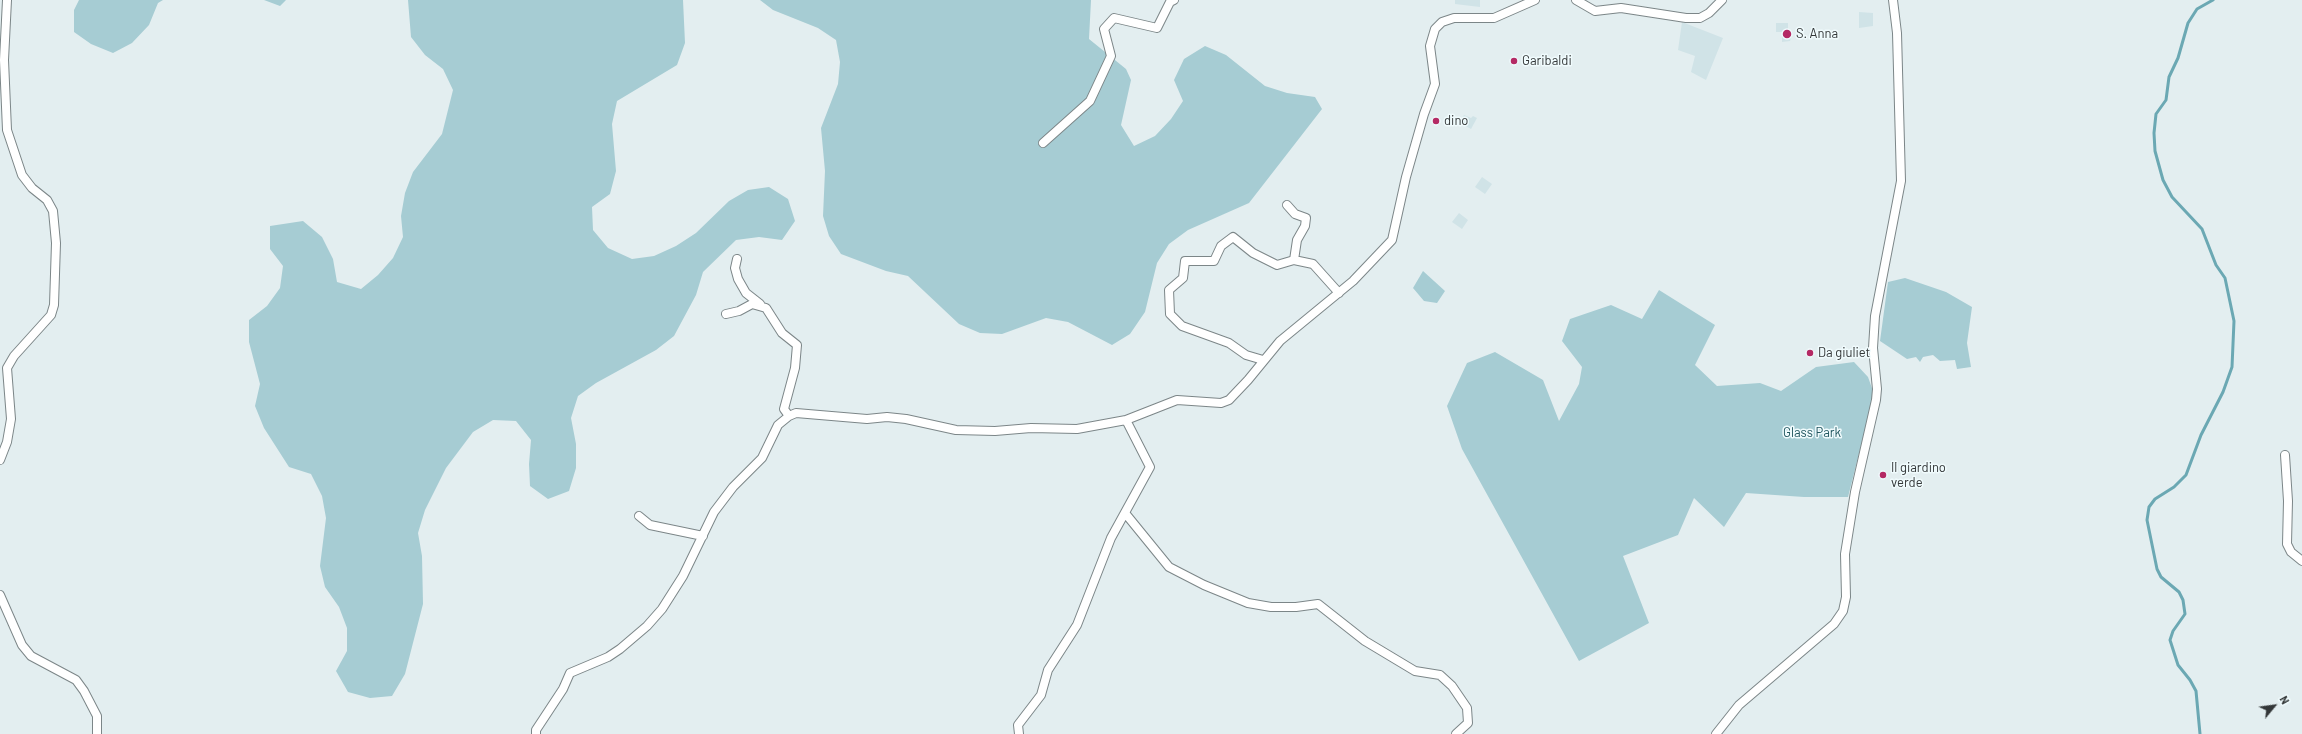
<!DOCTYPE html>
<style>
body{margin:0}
#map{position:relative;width:2302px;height:734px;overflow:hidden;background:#e3eef0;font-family:Barlow,sans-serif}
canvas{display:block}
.north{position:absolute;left:2254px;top:686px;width:40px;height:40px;-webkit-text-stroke:3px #f0fbfd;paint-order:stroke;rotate:61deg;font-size:11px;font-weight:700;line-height:16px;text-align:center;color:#333738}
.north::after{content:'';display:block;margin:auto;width:14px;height:18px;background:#333738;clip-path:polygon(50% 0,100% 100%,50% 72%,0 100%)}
</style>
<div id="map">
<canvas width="2302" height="734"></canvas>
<div class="north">N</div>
</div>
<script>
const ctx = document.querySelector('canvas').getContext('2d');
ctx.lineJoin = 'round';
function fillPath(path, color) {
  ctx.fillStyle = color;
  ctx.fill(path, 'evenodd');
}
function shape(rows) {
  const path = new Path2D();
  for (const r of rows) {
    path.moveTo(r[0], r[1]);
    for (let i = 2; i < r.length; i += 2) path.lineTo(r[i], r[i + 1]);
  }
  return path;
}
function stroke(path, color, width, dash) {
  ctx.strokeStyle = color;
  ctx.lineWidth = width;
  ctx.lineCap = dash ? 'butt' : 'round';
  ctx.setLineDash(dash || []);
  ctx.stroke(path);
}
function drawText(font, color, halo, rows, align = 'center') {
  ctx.font = font + ' Barlow,sans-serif';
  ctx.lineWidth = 3;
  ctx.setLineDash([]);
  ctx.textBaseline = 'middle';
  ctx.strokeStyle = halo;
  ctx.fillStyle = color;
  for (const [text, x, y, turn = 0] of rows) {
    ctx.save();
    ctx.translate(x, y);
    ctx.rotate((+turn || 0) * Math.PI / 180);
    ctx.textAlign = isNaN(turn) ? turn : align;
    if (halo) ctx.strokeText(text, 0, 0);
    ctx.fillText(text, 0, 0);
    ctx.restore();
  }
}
fillPath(shape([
 [1455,0,1480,0,1480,7,1455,4],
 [1859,12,1873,13,1873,26,1859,28],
 [1682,22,1723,38,1706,80,1691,72,1695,56,1678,50],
 [1776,23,1788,23,1788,32,1793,32,1790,41,1782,42,1782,32,1776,32],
 [1464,115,1471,118,1473,116,1477,118,1471,129,1460,123],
 [1482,177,1492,184,1485,194,1475,187],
 [1459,213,1468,220,1462,229,1452,222]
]), '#d0e3e7');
fillPath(shape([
 [79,0,163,0,158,3,149,25,132,43,113,53,91,44,74,32,74,10],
 [264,0,286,0,280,6],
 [408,0,683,0,685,43,677,65,617,101,612,124,616,171,610,194,592,207,593,230,608,248,632,259,654,256,676,246,696,233,729,201,748,190,769,187,788,199,795,221,782,240,759,237,736,240,703,272,696,295,674,336,656,350,596,383,578,396,571,418,576,444,576,468,569,491,548,499,530,486,529,464,531,440,516,421,493,420,473,432,446,468,425,510,418,533,422,556,423,604,405,674,392,696,370,698,348,692,336,671,347,651,347,628,339,607,325,587,320,566,326,518,322,496,311,474,289,467,264,428,255,406,260,384,249,342,249,320,267,306,280,288,283,266,270,249,270,226,303,221,322,237,333,259,337,282,361,289,378,275,393,258,403,237,401,216,405,193,413,172,442,134,453,90,443,69,425,55,411,37],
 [760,0,1091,0,1089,39,1126,69,1131,80,1121,125,1134,146,1155,136,1171,119,1183,101,1174,80,1184,59,1205,46,1226,55,1265,86,1287,93,1315,97,1322,109,1249,203,1188,230,1169,244,1157,263,1145,312,1130,334,1112,345,1068,322,1046,318,1002,334,980,333,959,324,908,276,886,271,841,254,829,236,823,216,825,171,821,128,838,84,840,62,836,40,818,28,773,10],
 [1423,271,1445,291,1437,303,1424,301,1413,288],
 [1905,278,1946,292,1972,307,1967,343,1971,367,1957,369,1955,360,1940,361,1933,355,1923,357,1920,362,1916,357,1907,359,1880,341,1888,282],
 [1659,290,1715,325,1695,365,1717,386,1760,383,1781,391,1816,367,1854,362,1868,377,1874,394,1848,497,1804,497,1746,493,1724,527,1694,498,1678,535,1623,556,1649,623,1579,661,1462,449,1447,406,1467,363,1495,352,1543,380,1559,421,1579,384,1582,367,1562,341,1570,319,1611,305,1642,319]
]), '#a6ccd3');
stroke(shape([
 [2200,734,2196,691,2190,680,2178,665,2170,640,2173,631,2185,614,2183,600,2179,592,2161,577,2157,569,2147,520,2149,507,2155,499,2174,487,2186,475,2201,435,2223,392,2232,367,2234,321,2225,278,2216,265,2202,229,2172,197,2163,180,2155,151,2154,133,2156,114,2166,100,2169,77,2178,58,2188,23,2197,9,2213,0]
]), '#6ba8b3', 3);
const minor = shape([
 [1576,0,1595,11,1621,8,1686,18,1700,18,1709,13,1722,0],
 [1043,143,1090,101,1111,56,1104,29,1114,18,1157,28,1170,2,1174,0],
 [1287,205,1295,214,1306,218,1305,226,1297,240,1294,260],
 [737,259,735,268,738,279,746,293,760,304],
 [726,314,739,311,752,304,766,308,782,333,797,345,795,368,784,409,789,416],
 [1263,360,1246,355,1229,343,1182,326,1170,314,1169,290,1183,278,1185,261,1214,261,1221,246,1233,237,1253,253,1277,265,1294,260,1313,264,1339,293],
 [2285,455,2288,501,2287,544,2291,552,2302,561],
 [0,460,7,442,11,419,7,368,14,356,51,315,54,305,56,243,53,211,47,200,32,188,22,175,7,130,4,60,7,0],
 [1125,513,1169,567,1204,585,1248,603,1271,607,1296,607,1318,604,1365,641,1415,671,1440,675,1452,686,1467,708,1468,723,1456,734],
 [639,516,650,525,703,536],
 [0,595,22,645,31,656,76,680,84,691,97,716,97,734],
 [536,734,536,730,563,689,570,673,608,657,620,649,647,626,662,609,683,576,714,512,733,487,762,458,778,425,789,416,796,413,867,419,887,417,906,419,956,430,995,431,1031,428,1077,429,1126,420,1177,400,1221,403,1229,400,1248,380,1280,341,1353,281,1392,240,1406,177,1424,114,1435,84,1430,46,1435,29,1442,22,1454,18,1494,18,1535,0],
 [1019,734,1018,725,1041,695,1048,670,1077,625,1111,538,1150,467,1126,420],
 [1716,734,1739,705,1834,624,1843,611,1846,597,1845,554,1855,492,1876,400,1877,389,1873,348,1875,316,1901,181,1897,33,1893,0]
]);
stroke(minor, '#7c8688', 10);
stroke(minor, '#fff', 8);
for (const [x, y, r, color] of [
 [1787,34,5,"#b42964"],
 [1514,61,4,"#b42964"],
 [1436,121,4,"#b42964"],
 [1810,353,4,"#b42964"],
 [1883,475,4,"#b42964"]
]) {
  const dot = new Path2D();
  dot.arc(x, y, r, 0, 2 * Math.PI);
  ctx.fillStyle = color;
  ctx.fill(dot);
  stroke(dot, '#f0fbfd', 1.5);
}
drawText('13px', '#333738', '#f0fbfd', [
 ["S. Anna",1796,34],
 ["Garibaldi",1522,61],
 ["dino",1444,121],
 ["Da giuliet",1818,353],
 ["Il giardino",1891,468],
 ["verde",1891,483]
], 'left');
drawText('13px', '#225760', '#f0fbfd', [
 ["Glass Park",1812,433]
]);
</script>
